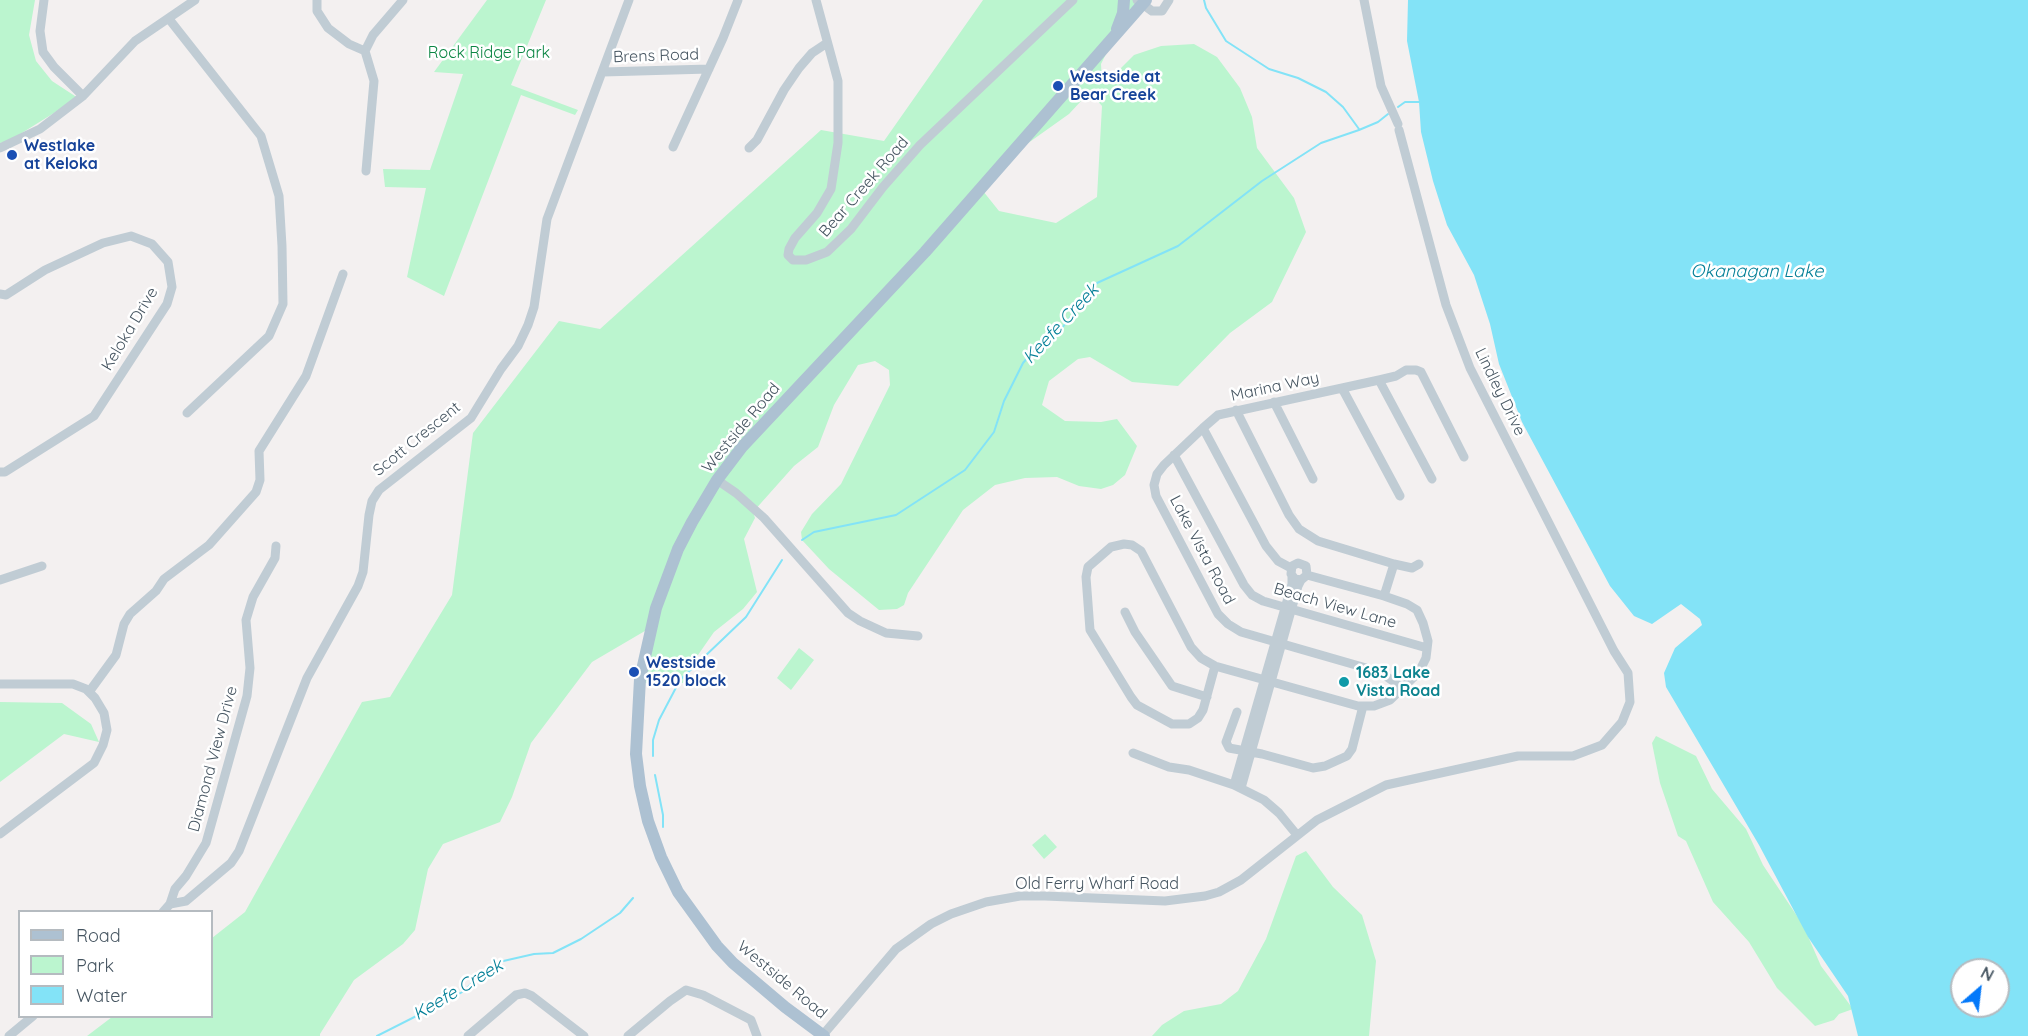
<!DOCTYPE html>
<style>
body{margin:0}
#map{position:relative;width:2028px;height:1036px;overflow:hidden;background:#f3f0f0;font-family:Quicksand,sans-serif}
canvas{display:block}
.legend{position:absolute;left:18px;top:910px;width:195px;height:108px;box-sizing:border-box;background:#fff;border:2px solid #b5bbc0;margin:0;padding:8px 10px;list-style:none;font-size:18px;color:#465561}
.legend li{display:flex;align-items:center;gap:12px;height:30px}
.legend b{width:30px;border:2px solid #b5bbc0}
.north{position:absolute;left:1950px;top:958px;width:60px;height:60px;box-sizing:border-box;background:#fff;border:2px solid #b5bbc0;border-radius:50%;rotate:28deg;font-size:16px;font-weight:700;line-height:24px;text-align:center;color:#465561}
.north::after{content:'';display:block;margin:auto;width:21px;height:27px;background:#0379fa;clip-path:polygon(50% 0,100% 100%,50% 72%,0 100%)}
</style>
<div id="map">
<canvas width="2028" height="1036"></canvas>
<ul class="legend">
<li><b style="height:8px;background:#adc1d2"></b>Road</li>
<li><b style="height:16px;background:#bbf5cf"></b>Park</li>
<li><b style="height:16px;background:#83e3f7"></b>Water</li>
</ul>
<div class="north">N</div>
</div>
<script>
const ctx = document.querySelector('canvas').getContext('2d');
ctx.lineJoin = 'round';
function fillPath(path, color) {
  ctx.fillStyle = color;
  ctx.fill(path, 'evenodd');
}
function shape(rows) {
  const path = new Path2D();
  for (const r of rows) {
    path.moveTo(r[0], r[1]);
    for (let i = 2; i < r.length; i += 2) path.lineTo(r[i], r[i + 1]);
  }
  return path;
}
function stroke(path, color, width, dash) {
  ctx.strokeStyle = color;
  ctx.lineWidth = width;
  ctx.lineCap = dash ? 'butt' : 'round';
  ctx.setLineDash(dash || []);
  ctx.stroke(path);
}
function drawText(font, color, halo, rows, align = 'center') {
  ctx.font = font + ' Quicksand,sans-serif';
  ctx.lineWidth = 5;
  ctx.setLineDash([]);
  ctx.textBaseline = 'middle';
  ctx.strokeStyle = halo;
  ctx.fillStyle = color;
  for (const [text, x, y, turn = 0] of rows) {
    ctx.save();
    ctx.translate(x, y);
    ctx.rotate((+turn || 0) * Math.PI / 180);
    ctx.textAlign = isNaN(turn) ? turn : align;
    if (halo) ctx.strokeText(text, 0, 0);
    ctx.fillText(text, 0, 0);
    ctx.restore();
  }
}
fillPath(shape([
 [0,0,35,0,29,35,36,61,52,81,78,98,9,141,0,143],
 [487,0,546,0,511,85,578,110,575,115,521,95,444,296,407,277,426,188,385,187,383,169,430,170,463,74,434,72],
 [983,0,1141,0,1127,12,1101,64,1102,81,1113,76,1134,55,1161,46,1194,44,1217,57,1240,88,1252,117,1257,148,1294,198,1306,232,1272,302,1230,333,1178,386,1132,382,1090,357,1078,359,1049,381,1042,405,1065,421,1101,422,1117,419,1137,446,1125,475,1113,485,1101,489,1079,486,1057,477,1025,478,995,485,963,510,908,593,904,605,897,609,879,610,829,569,802,540,801,532,812,514,841,484,890,385,889,370,875,361,858,365,834,405,818,447,794,466,753,512,755,518,744,539,757,592,743,609,714,632,698,655,683,683,638,683,650,628,592,662,531,743,512,797,500,822,443,844,428,869,415,930,403,944,354,980,320,1034,320,1036,87,1036,112,1017,212,1016,212,938,245,912,362,702,390,697,452,595,473,433,559,321,600,329,821,130,884,141],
 [1094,97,1102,106,1097,197,1056,223,999,211,983,191,993,168,1069,114,1082,100],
 [799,648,814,660,791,690,777,678],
 [0,702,62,703,91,724,99,742,64,734,0,782],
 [1656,736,1696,756,1712,789,1746,829,1763,865,1803,925,1821,966,1853,1009,1839,1014,1834,1020,1815,1026,1777,988,1749,942,1713,902,1686,841,1678,836,1660,783,1652,743],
 [1045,834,1057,847,1044,859,1032,845],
 [1306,851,1333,887,1362,915,1376,961,1369,1036,1152,1036,1162,1025,1184,1011,1221,1004,1238,991,1266,939,1296,856]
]), '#bbf5cf');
fillPath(shape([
 [1408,0,2028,0,2028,1036,1858,1036,1848,996,1808,937,1759,845,1666,687,1664,673,1675,648,1702,625,1700,619,1681,604,1652,624,1634,616,1610,586,1522,422,1499,364,1490,324,1474,275,1447,225,1433,181,1421,132,1419,102,1407,41],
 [1962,970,1998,970,1998,1006,1962,1006]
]), '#83e3f7');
stroke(shape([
 [1204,0,1206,8,1226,41,1269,69,1298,78,1326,92,1343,107,1359,129],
 [1398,107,1405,102,1419,102],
 [802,540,814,532,896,515,965,470,994,432,1004,401,1023,363,1039,344,1062,328,1097,283,1178,246,1262,181,1321,143,1359,130,1378,122,1388,114],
 [653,756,653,740,659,720,680,680,746,617,782,560],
 [655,775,663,815,663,827],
 [377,1036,450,999,464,991,486,969,499,962,534,954,553,953,581,939,620,913,633,898]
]), '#83e3f7', 2);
stroke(shape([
 [44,0,40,31,43,52,54,67,83,96],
 [317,0,317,11,328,28,349,44,365,51],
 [816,0,838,81,838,143,831,189,817,213,795,238,789,249,788,255,793,260,806,260,827,252,851,229,883,187,920,145,1073,0],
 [1137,0,1152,11,1162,11,1169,0],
 [1364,0,1381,86,1398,124],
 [169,19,261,136,279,196,282,246,283,304,269,336,187,413],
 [603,72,709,69],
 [673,147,723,38,738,0],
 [0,148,40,129,83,96,135,41,195,0],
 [749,148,757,140,784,90,799,68,812,53,827,43],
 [366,171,374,81,365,51,373,35,403,0],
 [0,294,6,295,45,270,103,243,131,236,152,244,168,262,172,287,167,304,94,416,5,472,0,472],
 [1379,380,1432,479],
 [1342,388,1400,496],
 [1274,402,1313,479],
 [1236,410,1289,515,1299,529,1318,541,1394,564,1412,568,1419,564],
 [1203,428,1164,465,1157,474,1154,485,1156,496,1218,614,1228,624,1241,632,1380,672,1403,688],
 [1174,455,1244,585,1252,595,1263,601,1427,648],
 [717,480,736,493,764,518,848,613,860,621,886,633,918,636],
 [1291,568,1278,561,1266,546,1203,428,1218,415,1379,380,1396,376,1406,370,1416,370,1421,372,1464,457],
 [0,580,42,566],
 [1384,596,1394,564],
 [1125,612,1135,632,1172,686,1207,697],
 [1215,666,1203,710,1198,718,1189,724,1172,724,1137,705,1131,697,1090,630,1086,577,1088,567,1111,547,1124,544,1132,545,1141,551,1191,647,1201,658,1215,666,1358,706,1374,706,1390,700,1419,672,1426,658,1428,641,1423,623,1417,610,1407,604,1384,596,1307,575],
 [0,684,73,684,86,689,95,698,104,713,107,730,103,745,94,763,0,834],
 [89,692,116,655,124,624,130,614,156,591,164,579,209,545,256,492,260,480,259,451,306,376,343,274],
 [1237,712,1226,742,1229,748,1262,754,1313,768,1325,766,1347,756,1352,749,1363,706],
 [1133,753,1169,767,1189,770,1234,785,1264,800,1279,813,1297,835],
 [1234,785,1292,584,1292,577],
 [1241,788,1298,586,1301,580,1307,575,1306,566,1298,563,1292,566,1291,574,1295,579,1301,580],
 [170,904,186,901,231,863,239,851,307,678,358,586,363,572,369,515,372,501,379,490,471,418,501,369,518,346,528,325,534,307,547,219,629,0],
 [163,912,170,904,175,889,186,876,206,843,247,696,250,668,246,620,253,597,275,558,276,546],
 [9,1036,33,1016],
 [468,1036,516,995,525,993,532,996,584,1036],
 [628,1036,670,1001,686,990,703,995,751,1020,757,1036],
 [822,1036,896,949,931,924,951,914,986,902,1020,896,1045,896,1165,901,1205,896,1219,892,1241,880,1317,820,1386,785,1518,756,1573,756,1602,745,1622,722,1630,702,1628,673,1614,651,1470,368,1446,305,1399,130]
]), '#c0ccd4', 9);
stroke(shape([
 [1117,29,1123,13,1124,0],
 [824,1036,785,1007,733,963,717,946,678,892,661,857,648,821,640,786,636,754,640,679,656,608,678,549,692,522,717,480,742,447,925,252,1146,0]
]), '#adc1d2', 12);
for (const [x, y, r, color] of [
 [1058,86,6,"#1a4fb4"],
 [12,155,6,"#1a4fb4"],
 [634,672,6,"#1a4fb4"],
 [1344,682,6,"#0f9aa8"]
]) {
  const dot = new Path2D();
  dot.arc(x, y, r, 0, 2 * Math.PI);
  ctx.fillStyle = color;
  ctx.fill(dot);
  stroke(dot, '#fff', 2);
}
drawText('16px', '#0c8644', '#fff', [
 ["Rock Ridge Park",489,53]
]);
drawText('16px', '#465561', '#fff', [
 ["Brens Road",656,56,-2],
 ["Bear Creek Road",864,187,-49],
 ["Keloka Drive",130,329,-59],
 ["Marina Way",1275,387,-12],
 ["Lindley Drive",1500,392,64],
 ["Westside Road",741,428,-50],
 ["Scott Crescent",417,439,-39],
 ["Lake Vista Road",1202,550,62],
 ["Beach View Lane",1335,606,16],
 ["Diamond View Drive",213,759,-75],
 ["Old Ferry Wharf Road",1097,884],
 ["Westside Road",782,980,40]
]);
drawText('bold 16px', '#164399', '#fff', [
 ["Westside at",1070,77],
 ["Bear Creek",1070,95],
 ["Westlake",24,146],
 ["at Keloka",24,164],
 ["Westside",646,663],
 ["1520 block",646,681]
], 'left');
drawText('bold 16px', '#0d838f', '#fff', [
 ["1683 Lake",1356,673],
 ["Vista Road",1356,691]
], 'left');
drawText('italic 18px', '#037f97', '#fff', [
 ["Okanagan Lake",1757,272],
 ["Keefe Creek",1061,324,-47],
 ["Keefe Creek",458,990,-31]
]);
</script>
